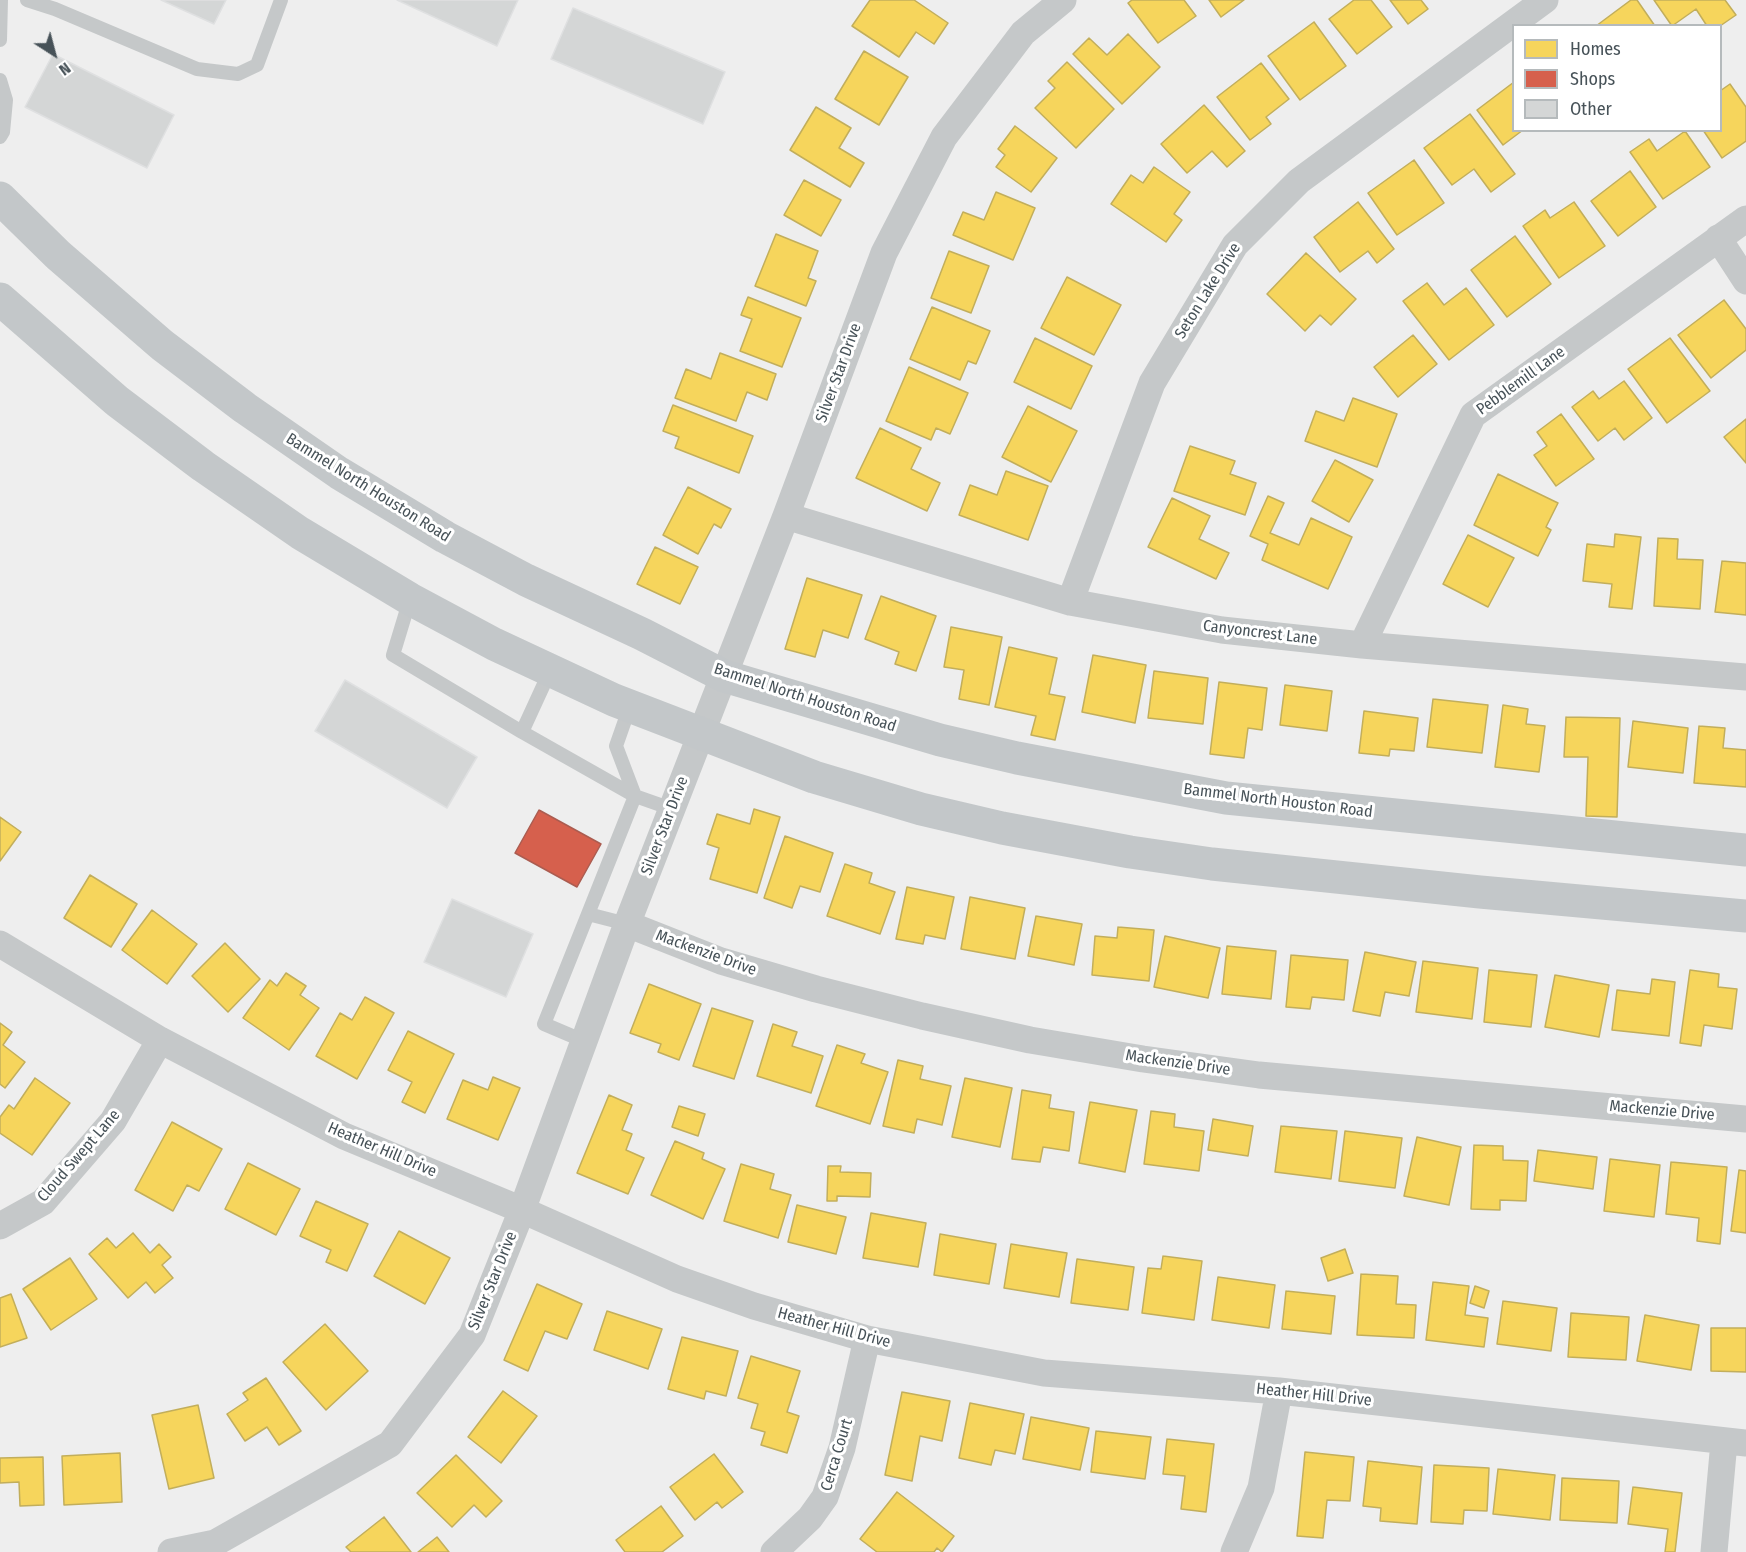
<!DOCTYPE html>
<style>
body{margin:0}
#map{position:relative;width:1746px;height:1552px;overflow:hidden;background:#eee;font-family:"Fira Sans Condensed",sans-serif}
canvas{display:block}
.legend{position:absolute;left:1512px;top:24px;width:210px;height:108px;box-sizing:border-box;background:#fff;border:2px solid #b5babc;margin:0;padding:8px 10px;list-style:none;font-size:18px;color:#475258}
.legend li{display:flex;align-items:center;gap:12px;height:30px}
.legend b{width:30px;border:2px solid #b5babc}
.north{position:absolute;left:24px;top:24px;width:60px;height:60px;-webkit-text-stroke:4px #fff;paint-order:stroke;rotate:144deg;font-size:16px;font-weight:700;line-height:24px;text-align:center;color:#475258}
.north::after{content:'';display:block;margin:auto;width:21px;height:27px;background:#475258;clip-path:polygon(50% 0,100% 100%,50% 72%,0 100%)}
</style>
<div id="map">
<canvas width="1746" height="1552"></canvas>
<ul class="legend">
<li><b style="height:16px;background:#f6d55c"></b>Homes</li>
<li><b style="height:16px;background:#d6604d"></b>Shops</li>
<li><b style="height:16px;background:#d4d6d6"></b>Other</li>
</ul>
<div class="north">N</div>
</div>
<script>
const ctx = document.querySelector('canvas').getContext('2d');
ctx.lineJoin = 'round';
function fillPath(path, color) {
  ctx.fillStyle = color;
  ctx.fill(path, 'evenodd');
}
function shape(rows) {
  const path = new Path2D();
  for (const r of rows) {
    path.moveTo(r[0], r[1]);
    for (let i = 2; i < r.length; i += 2) path.lineTo(r[i], r[i + 1]);
  }
  return path;
}
function stroke(path, color, width, dash) {
  ctx.strokeStyle = color;
  ctx.lineWidth = width;
  ctx.lineCap = dash ? 'butt' : 'round';
  ctx.setLineDash(dash || []);
  ctx.stroke(path);
}
function drawText(font, color, halo, rows, align = 'center') {
  ctx.font = font + ' "Fira Sans Condensed",sans-serif';
  ctx.lineWidth = 6;
  ctx.setLineDash([]);
  ctx.textBaseline = 'middle';
  ctx.strokeStyle = halo;
  ctx.fillStyle = color;
  for (const [text, x, y, turn = 0] of rows) {
    ctx.save();
    ctx.translate(x, y);
    ctx.rotate((+turn || 0) * Math.PI / 180);
    ctx.textAlign = isNaN(turn) ? turn : align;
    if (halo) ctx.strokeText(text, 0, 0);
    ctx.fillText(text, 0, 0);
    ctx.restore();
  }
}
const homes = shape([
 [870,0,914,0,948,23,934,44,916,32,899,57,852,26,870,0],
 [1132,0,1184,0,1196,16,1158,43,1128,3,1132,0],
 [1209,0,1244,0,1221,17,1209,0],
 [1354,0,1371,0,1392,27,1357,54,1329,19,1354,0],
 [1390,0,1421,0,1428,9,1408,24,1390,0],
 [1631,0,1637,0,1655,26,1596,26,1631,0],
 [1654,0,1725,0,1736,15,1720,26,1707,26,1696,9,1672,26,1654,0],
 [1314,22,1346,66,1300,100,1268,56,1314,22],
 [1128,34,1160,67,1122,104,1073,54,1089,38,1107,55,1128,34],
 [864,51,908,77,879,125,835,99,864,51],
 [1067,62,1114,109,1076,148,1035,108,1055,88,1048,81,1067,62],
 [1261,63,1289,99,1266,117,1271,124,1250,140,1217,97,1261,63],
 [1514,82,1514,130,1523,130,1503,145,1477,110,1514,82],
 [1730,84,1746,107,1746,141,1722,158,1703,130,1720,130,1720,91,1730,84],
 [1204,105,1245,151,1227,167,1212,151,1187,173,1161,144,1204,105],
 [816,107,851,128,839,148,864,163,850,187,790,150,816,107],
 [1470,114,1515,174,1491,192,1474,169,1452,185,1424,148,1470,114],
 [1015,126,1057,158,1031,192,996,167,1005,155,998,149,1015,126],
 [1685,131,1710,167,1663,199,1630,152,1649,139,1657,151,1685,131],
 [1414,160,1444,203,1397,235,1368,193,1414,160],
 [1154,167,1190,192,1174,214,1182,220,1166,242,1111,204,1131,175,1143,183,1154,167],
 [1630,171,1656,207,1618,236,1591,201,1630,171],
 [804,180,841,200,821,236,784,215,804,180],
 [996,192,1035,208,1013,260,953,235,963,212,984,220,996,192],
 [1358,202,1394,249,1377,263,1368,251,1340,272,1314,237,1358,202],
 [1574,202,1605,246,1559,278,1523,226,1545,210,1550,218,1574,202],
 [776,234,818,251,808,278,816,281,806,306,755,286,776,234],
 [1515,236,1551,284,1507,317,1471,270,1515,236],
 [949,251,989,266,971,313,931,298,949,251],
 [1306,253,1356,299,1331,325,1320,315,1305,331,1267,294,1306,253],
 [1067,277,1121,305,1094,355,1041,328,1067,277],
 [1427,283,1444,305,1466,288,1494,325,1449,360,1403,301,1427,283],
 [748,297,801,318,782,367,740,351,752,319,741,315,748,297],
 [1724,300,1746,329,1746,350,1711,378,1678,335,1724,300],
 [932,307,990,331,976,364,968,361,960,380,910,359,932,307],
 [1413,335,1437,364,1398,397,1374,367,1413,335],
 [1035,338,1092,366,1071,409,1014,382,1035,338],
 [1670,338,1710,391,1667,423,1628,369,1670,338],
 [720,353,776,374,767,400,747,392,736,421,675,398,686,369,711,379,720,353],
 [909,367,968,393,950,434,936,428,931,440,886,421,909,367],
 [1624,381,1652,418,1624,440,1615,428,1598,441,1572,407,1593,391,1599,399,1624,381],
 [1353,398,1397,414,1377,467,1305,441,1316,411,1344,421,1353,398],
 [673,405,753,436,739,473,675,448,679,437,663,431,673,405],
 [1028,406,1077,431,1051,482,1002,457,1028,406],
 [1561,414,1594,459,1556,486,1534,455,1547,446,1537,432,1561,414],
 [1746,419,1746,463,1724,437,1746,419],
 [880,428,921,448,911,469,940,483,927,511,856,478,880,428],
 [1190,446,1235,461,1230,474,1256,483,1245,515,1174,491,1190,446],
 [1335,460,1373,480,1349,522,1312,501,1335,460],
 [1006,471,1048,486,1028,540,959,515,970,485,997,495,1006,471],
 [1498,474,1558,503,1546,527,1551,530,1538,556,1474,525,1498,474],
 [688,487,731,509,721,528,714,524,698,554,663,535,688,487],
 [1268,496,1284,503,1270,533,1299,545,1311,518,1352,537,1328,589,1262,560,1268,544,1250,536,1268,496],
 [1172,498,1210,516,1199,539,1229,553,1216,579,1148,547,1172,498],
 [1615,534,1641,537,1632,609,1609,607,1612,584,1583,581,1587,544,1614,547,1615,534],
 [1468,535,1514,558,1488,607,1443,584,1468,535],
 [1658,538,1678,539,1677,559,1703,560,1700,609,1654,606,1658,538],
 [655,547,698,567,680,604,637,584,655,547],
 [1722,561,1746,563,1746,615,1715,612,1722,561],
 [807,578,862,595,848,638,823,630,815,657,785,649,807,578],
 [881,596,936,616,916,671,895,664,899,652,865,639,881,596],
 [951,627,1002,637,989,705,959,699,964,670,944,667,951,627],
 [1009,647,1057,658,1049,694,1065,697,1055,740,1031,735,1036,716,995,707,1009,647],
 [1093,655,1146,665,1135,723,1082,712,1093,655],
 [1154,671,1208,678,1203,724,1148,718,1154,671],
 [1219,682,1267,688,1262,730,1248,728,1244,758,1210,754,1219,682],
 [1285,685,1332,691,1327,731,1280,725,1285,685],
 [1433,699,1488,705,1482,753,1427,747,1433,699],
 [1503,705,1528,709,1526,724,1545,726,1539,772,1495,767,1503,705],
 [1364,711,1418,718,1414,751,1390,749,1389,756,1359,753,1364,711],
 [1566,717,1620,718,1617,817,1586,816,1588,757,1564,757,1566,717],
 [1633,721,1688,728,1683,773,1628,767,1633,721],
 [1699,726,1725,728,1723,748,1746,750,1746,787,1694,783,1699,726],
 [754,809,780,817,757,893,710,879,719,848,707,844,717,814,750,824,754,809],
 [0,817,21,832,0,861,0,817],
 [785,836,833,853,820,892,800,886,792,908,764,898,785,836],
 [845,864,872,873,869,883,895,892,880,934,827,916,845,864],
 [90,875,137,904,111,947,64,918,90,875],
 [907,887,954,897,945,939,925,935,923,944,896,939,907,887],
 [970,897,1025,908,1015,959,961,949,970,897],
 [152,910,197,944,167,984,122,950,152,910],
 [1036,916,1082,924,1074,965,1028,956,1036,916],
 [1118,927,1154,930,1149,981,1092,975,1095,936,1117,938,1118,927],
 [1165,936,1220,948,1208,998,1154,987,1165,936],
 [225,943,260,979,228,1012,192,976,225,943],
 [1227,946,1276,951,1271,999,1222,994,1227,946],
 [1365,952,1416,962,1409,996,1385,992,1380,1016,1353,1011,1365,952],
 [1291,955,1348,960,1344,1000,1312,997,1310,1009,1286,1007,1291,955],
 [1423,961,1478,968,1472,1019,1416,1012,1423,961],
 [1489,970,1537,975,1531,1027,1484,1022,1489,970],
 [1690,970,1719,974,1718,987,1737,989,1732,1029,1704,1025,1701,1046,1680,1043,1690,970],
 [286,973,306,986,300,995,319,1008,289,1050,243,1018,270,980,277,986,286,973],
 [1555,975,1609,985,1599,1037,1545,1027,1555,975],
 [1652,979,1675,982,1669,1036,1612,1030,1617,990,1650,994,1652,979],
 [649,984,701,1004,679,1060,658,1052,661,1044,630,1033,649,984],
 [365,997,394,1013,357,1079,316,1056,340,1013,352,1020,365,997],
 [712,1008,753,1021,734,1079,693,1066,712,1008],
 [0,1023,12,1032,3,1045,25,1062,5,1088,0,1084,0,1023],
 [773,1024,797,1032,792,1046,823,1056,811,1093,757,1076,773,1024],
 [408,1031,454,1054,425,1113,402,1102,412,1082,388,1070,408,1031],
 [837,1045,865,1054,861,1063,888,1072,870,1124,816,1106,837,1045],
 [898,1060,923,1066,920,1079,951,1086,942,1125,917,1119,914,1133,883,1126,898,1060],
 [493,1077,520,1088,498,1140,447,1119,463,1080,488,1090,493,1077],
 [35,1078,70,1103,32,1155,0,1133,0,1117,9,1105,14,1109,35,1078],
 [965,1078,1012,1088,1000,1147,952,1137,965,1078],
 [1022,1090,1051,1095,1049,1108,1074,1112,1069,1151,1043,1147,1040,1162,1012,1159,1022,1090],
 [609,1095,632,1105,622,1130,632,1134,626,1150,644,1158,628,1194,577,1173,609,1095],
 [1090,1102,1137,1110,1125,1172,1079,1163,1090,1102],
 [679,1106,705,1114,698,1136,672,1127,679,1106],
 [1151,1111,1175,1114,1174,1127,1204,1131,1199,1171,1144,1164,1151,1111],
 [1213,1119,1253,1126,1248,1156,1208,1150,1213,1119],
 [172,1122,222,1149,199,1191,187,1185,173,1211,135,1190,172,1122],
 [1281,1126,1337,1131,1331,1179,1275,1172,1281,1126],
 [1345,1131,1402,1138,1395,1188,1339,1181,1345,1131],
 [1417,1137,1461,1147,1449,1205,1404,1196,1417,1137],
 [675,1141,704,1153,702,1159,725,1169,703,1219,651,1195,675,1141],
 [1474,1145,1503,1146,1503,1160,1528,1161,1526,1201,1500,1200,1500,1210,1471,1209,1474,1145],
 [1538,1150,1597,1157,1593,1189,1534,1181,1538,1150],
 [1610,1159,1660,1165,1654,1217,1604,1211,1610,1159],
 [1671,1162,1727,1167,1720,1244,1697,1241,1699,1218,1666,1214,1671,1162],
 [248,1163,300,1189,276,1235,225,1209,248,1163],
 [741,1164,774,1174,770,1189,791,1195,778,1238,724,1221,741,1164],
 [828,1166,841,1166,840,1172,871,1173,870,1197,837,1196,837,1201,827,1201,828,1166],
 [1739,1170,1746,1171,1746,1233,1731,1231,1739,1170],
 [316,1201,368,1224,347,1271,326,1262,331,1250,300,1236,316,1201],
 [797,1205,846,1217,836,1254,788,1242,797,1205],
 [871,1213,926,1223,918,1267,863,1258,871,1213],
 [399,1231,450,1258,425,1304,374,1276,399,1231],
 [133,1233,150,1253,159,1244,171,1257,162,1265,173,1278,155,1293,146,1282,128,1298,89,1254,107,1238,116,1248,133,1233],
 [940,1234,996,1244,989,1284,934,1275,940,1234],
 [1011,1244,1067,1253,1059,1297,1004,1288,1011,1244],
 [1345,1249,1353,1273,1328,1281,1321,1258,1345,1249],
 [1163,1256,1202,1261,1194,1320,1142,1313,1148,1268,1161,1269,1163,1256],
 [70,1258,97,1299,51,1330,23,1289,70,1258],
 [1077,1259,1134,1267,1128,1310,1071,1303,1077,1259],
 [1361,1274,1398,1276,1396,1304,1416,1305,1414,1338,1357,1335,1361,1274],
 [1218,1277,1275,1285,1269,1328,1212,1320,1218,1277],
 [1433,1282,1469,1286,1465,1315,1488,1318,1484,1347,1426,1340,1433,1282],
 [537,1284,582,1304,567,1339,545,1331,528,1371,504,1360,537,1284],
 [1475,1286,1489,1291,1484,1308,1470,1303,1475,1286],
 [1286,1291,1335,1296,1331,1334,1282,1329,1286,1291],
 [11,1294,27,1338,0,1347,0,1298,11,1294],
 [1503,1301,1557,1308,1551,1351,1497,1344,1503,1301],
 [607,1311,662,1329,648,1369,594,1350,607,1311],
 [1571,1313,1629,1317,1626,1360,1568,1357,1571,1313],
 [1645,1315,1699,1325,1691,1370,1637,1361,1645,1315],
 [325,1324,368,1371,326,1410,283,1362,325,1324],
 [1711,1328,1746,1328,1746,1372,1711,1371,1711,1328],
 [682,1337,738,1351,726,1396,706,1391,704,1399,668,1389,682,1337],
 [751,1356,800,1371,787,1412,799,1416,787,1453,761,1445,765,1432,751,1428,758,1404,738,1398,751,1356],
 [266,1378,301,1431,279,1445,267,1427,245,1441,227,1414,248,1400,243,1393,266,1378],
 [503,1391,537,1416,501,1463,468,1437,503,1391],
 [902,1392,950,1401,942,1441,920,1436,912,1481,885,1475,902,1392],
 [970,1403,1024,1414,1015,1454,995,1450,991,1465,959,1458,970,1403],
 [198,1405,214,1478,169,1489,152,1415,198,1405],
 [1031,1417,1089,1428,1080,1470,1023,1459,1031,1417],
 [1096,1431,1151,1437,1145,1479,1091,1472,1096,1431],
 [1167,1439,1214,1444,1206,1512,1181,1509,1185,1476,1163,1474,1167,1439],
 [1305,1452,1354,1457,1350,1501,1327,1500,1323,1538,1297,1536,1305,1452],
 [120,1453,122,1502,64,1505,62,1456,120,1453],
 [714,1454,743,1492,722,1508,717,1502,695,1520,670,1487,714,1454],
 [456,1455,502,1501,486,1517,474,1505,452,1527,417,1493,456,1455],
 [43,1457,44,1505,20,1506,19,1482,0,1483,0,1458,43,1457],
 [1368,1461,1422,1467,1417,1524,1380,1521,1381,1508,1363,1506,1368,1461],
 [1434,1465,1489,1468,1487,1511,1464,1510,1463,1524,1431,1522,1434,1465],
 [1498,1469,1555,1475,1550,1520,1493,1514,1498,1469],
 [1562,1478,1619,1481,1617,1523,1560,1520,1562,1478],
 [1633,1487,1682,1493,1675,1552,1665,1552,1668,1529,1628,1524,1633,1487],
 [897,1492,954,1536,942,1552,937,1548,934,1552,877,1552,860,1539,897,1492],
 [661,1506,683,1536,662,1552,625,1552,616,1540,661,1506],
 [384,1517,411,1552,351,1552,346,1547,384,1517],
 [437,1537,449,1552,418,1552,437,1537]
]);
fillPath(homes, '#f6d55c');
stroke(homes, '#c2ae5b', 1.5);
const shops = shape([
 [539,810,601,844,577,887,515,853,539,810]
]);
fillPath(shops, '#d6604d');
stroke(shops, '#ab5c50', 1.5);
const building = shape([
 [161,0,226,0,214,24,161,0],
 [397,0,518,0,497,46,397,0],
 [573,8,725,72,703,124,551,59,573,8],
 [53,54,174,115,147,168,25,107,53,54],
 [345,680,477,757,447,808,315,731,345,680],
 [452,899,533,934,506,997,424,962,452,899]
]);
fillPath(building, '#d4d6d6');
stroke(building, '#dfe0e1', 1.5);
stroke(shape([
 [27,0,55,9,197,69,238,74,257,65,281,0],
 [0,40,1,0],
 [0,80,6,100,3,132,0,137],
 [410,599,393,655,522,732],
 [550,671,522,732,635,796,672,809],
 [588,914,635,796,616,746,630,706],
 [584,1041,544,1024,588,914,627,924]
]), '#c5c8c9', 14);
stroke(shape([
 [1718,238,1746,281],
 [786,516,1070,602,1222,630,1362,645,1746,677],
 [1070,602,1152,383,1235,245,1299,181,1545,0],
 [1362,645,1473,415,1746,219],
 [627,924,721,961,816,989,922,1016,1030,1040,1143,1059,1259,1075,1746,1119],
 [0,944,160,1040,344,1136,522,1210,677,1279,754,1306,867,1339,1044,1373,1279,1391,1746,1443],
 [0,1226,43,1202,113,1121,160,1040],
 [171,1552,215,1543,390,1444,472,1335,522,1210,627,924,786,516,884,253,944,137,1023,33,1063,0],
 [774,1552,810,1518,825,1497,842,1448,867,1339],
 [1234,1552,1261,1488,1279,1391],
 [1714,1552,1724,1442]
]), '#c5c8c9', 27);
stroke(shape([
 [0,198,58,255,162,345,245,408,339,473,445,537,526,580,642,634,724,676,940,740,1017,758,1226,798,1746,850],
 [0,299,117,401,203,466,300,533,410,599,494,644,614,700,814,777,921,809,1002,828,1130,852,1212,864,1480,892,1746,916]
]), '#c3c7c9', 33);
drawText('16px', '#475258', '#fff', [
 ["Seton Lake Drive",1208,291,-58],
 ["Silver Star Drive",839,373,-70],
 ["Pebblemill Lane",1521,381,-36],
 ["Bammel North Houston Road",368,488,32],
 ["Canyoncrest Lane",1260,633,7],
 ["Bammel North Houston Road",805,698,18],
 ["Bammel North Houston Road",1278,801,7],
 ["Silver Star Drive",665,826,-69],
 ["Mackenzie Drive",706,953,20],
 ["Mackenzie Drive",1178,1063,8],
 ["Mackenzie Drive",1662,1111,5],
 ["Heather Hill Drive",382,1150,23],
 ["Cloud Swept Lane",79,1156,-49],
 ["Silver Star Drive",493,1281,-68],
 ["Heather Hill Drive",834,1328,15],
 ["Heather Hill Drive",1314,1395,6],
 ["Cerca Court",837,1455,-73]
]);
</script>
